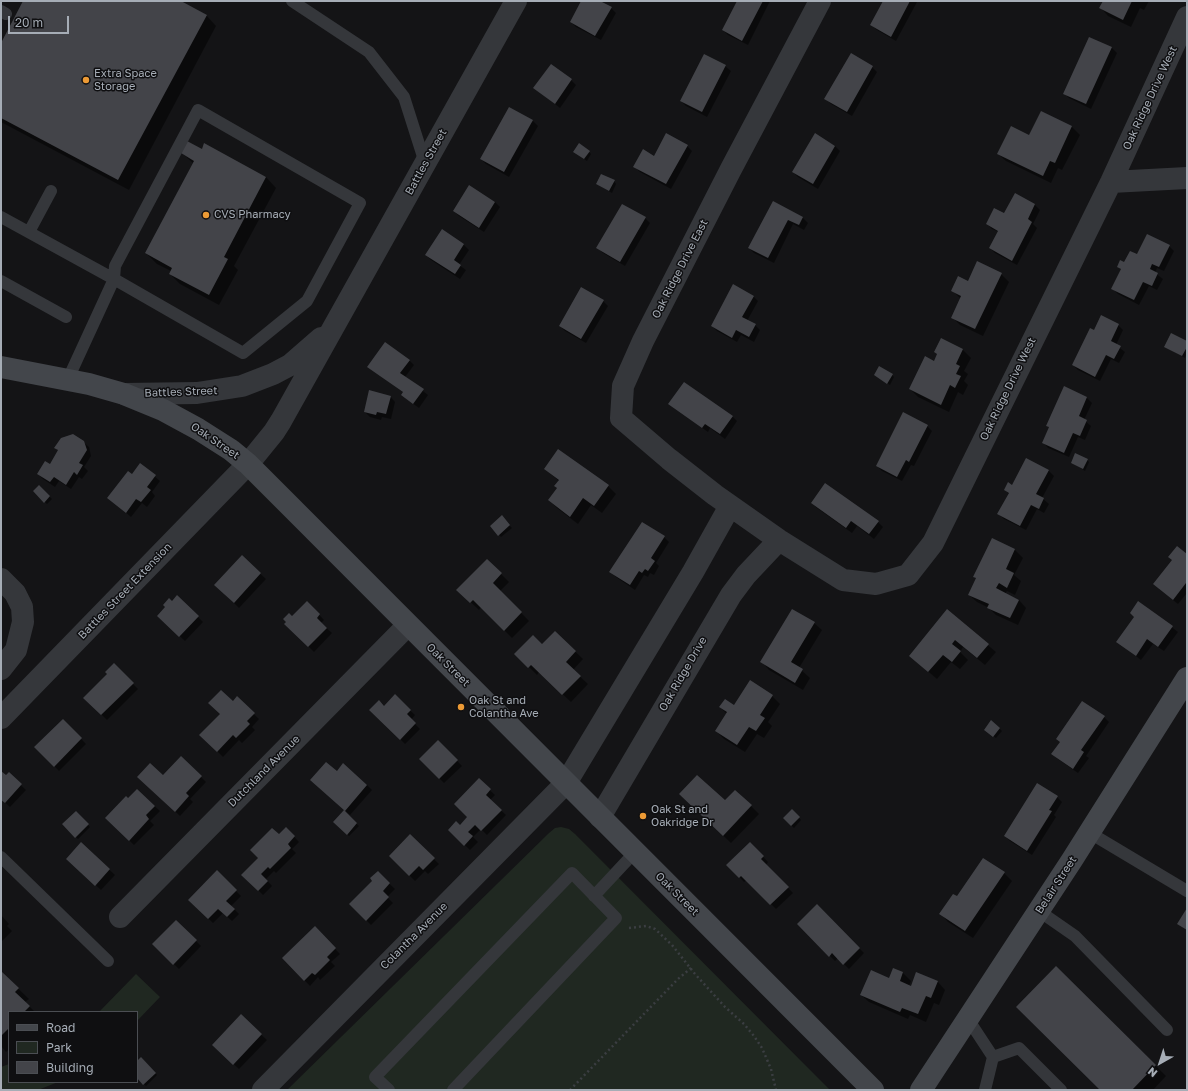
<!DOCTYPE html>
<style>
body{margin:0}
#map{position:relative;width:1188px;height:1091px;overflow:hidden;background:#141416;font-family:"Golos Text",sans-serif}
canvas{display:block}
.frame{position:absolute;inset:0;border:2px solid #a6adb6;pointer-events:none}
.legend{position:absolute;left:8px;top:1011px;width:130px;height:72px;box-sizing:border-box;background:#0f0f11;border:1px solid #4b4e53;margin:0;padding:5px 7px;list-style:none;font-size:12px;color:#a6adb6}
.legend li{display:flex;align-items:center;gap:8px;height:20px}
.legend b{width:20px;border:1px solid #4b4e53}
.north{position:absolute;left:1140px;top:1043px;width:40px;height:40px;-webkit-text-stroke:3px #0f0f11;paint-order:stroke;rotate:219deg;font-size:11px;font-weight:700;line-height:16px;text-align:center;color:#a6adb6}
.north::after{content:'';display:block;margin:auto;width:14px;height:18px;background:#a6adb6;clip-path:polygon(50% 0,100% 100%,50% 72%,0 100%)}
.scale{position:absolute;left:8px;top:16px;width:61px;height:18px;box-sizing:border-box;border:2px solid #a6adb6;border-top:0;padding-left:5px;font-size:12px;line-height:14px;white-space:nowrap;color:#a6adb6;-webkit-text-stroke:3px #0f0f11;paint-order:stroke}
</style>
<div id="map">
<canvas width="1188" height="1091"></canvas>
<div class="frame"></div>
<ul class="legend">
<li><b style="height:5px;background:#43464b"></b>Road</li>
<li><b style="height:11px;background:#202821"></b>Park</li>
<li><b style="height:11px;background:#434449"></b>Building</li>
</ul>
<div class="north">N</div>
<div class="scale">20 m</div>
</div>
<script>
const ctx = document.querySelector('canvas').getContext('2d');
ctx.lineJoin = 'round';
function fillPath(path, color) {
  ctx.fillStyle = color;
  ctx.fill(path, 'evenodd');
}
function shape(rows) {
  const path = new Path2D();
  for (const r of rows) {
    path.moveTo(r[0], r[1]);
    for (let i = 2; i < r.length; i += 2) path.lineTo(r[i], r[i + 1]);
  }
  return path;
}
function stroke(path, color, width, dash) {
  ctx.strokeStyle = color;
  ctx.lineWidth = width;
  ctx.lineCap = dash ? 'butt' : 'round';
  ctx.setLineDash(dash || []);
  ctx.stroke(path);
}
function drawText(font, color, halo, rows, align = 'center') {
  ctx.font = font + ' "Golos Text",sans-serif';
  ctx.lineWidth = 3;
  ctx.setLineDash([]);
  ctx.textBaseline = 'middle';
  ctx.strokeStyle = halo;
  ctx.fillStyle = color;
  for (const [text, x, y, turn = 0] of rows) {
    ctx.save();
    ctx.translate(x, y);
    ctx.rotate((+turn || 0) * Math.PI / 180);
    ctx.textAlign = isNaN(turn) ? turn : align;
    if (halo) ctx.strokeText(text, 0, 0);
    ctx.fillText(text, 0, 0);
    ctx.restore();
  }
}
fillPath(shape([
 [561,827,569,829,575,834,830,1090,287,1090,549,833,555,828],
 [136,974,160,997,137,1021,137,1012,99,1012],
 [9,1064,9,1082,58,1082,38,1090,1,1090,1,1067]
]), '#202821');
fillPath(shape([
 [24,1,179,1,206,15,216,26,129,190,1,122,1,45],
 [583,1,598,1,611,8,616,13,601,40,576,27,571,22],
 [738,1,770,1,748,45,728,35,723,30],
 [884,1,916,1,917,2,896,41,877,30,871,25],
 [1104,1,1149,1,1144,10,1140,8,1131,27,1108,16,1101,8],
 [1090,38,1112,48,1117,53,1091,109,1069,98,1064,93],
 [704,55,725,66,731,71,707,117,686,106,681,101],
 [851,55,872,67,877,72,852,116,831,104,826,99],
 [571,80,576,85,560,108,535,88],
 [1041,112,1072,127,1080,135,1062,170,1058,168,1051,183,1006,161,998,154,1029,136],
 [533,121,538,126,509,177,486,164,481,159],
 [815,135,835,146,840,151,818,189,798,177,793,172],
 [687,146,692,151,671,189,640,172,635,167,655,157],
 [202,150,266,177,276,188,234,266,238,270,219,305,180,284,170,274,171,271,157,264,146,253,193,163,182,153],
 [589,152,591,154,587,161,577,154],
 [614,181,616,184,612,193,597,184],
 [470,187,495,202,500,207,484,232,459,216,454,211],
 [1015,194,1035,205,1040,210,1033,224,1037,228,1017,265,995,253,990,248,999,232,992,229,987,224,1004,214],
 [773,203,803,218,808,223,804,230,793,224,774,263,754,253,749,248],
 [645,218,650,223,625,266,603,253,598,248],
 [442,231,464,245,469,250,459,265,466,270,460,279,431,260,426,255],
 [1169,246,1174,251,1164,271,1157,268,1155,273,1163,279,1157,290,1149,286,1139,305,1118,294,1113,289,1122,270,1118,267,1137,255],
 [1001,274,1009,282,983,336,960,325,952,317,961,299,952,290,968,282],
 [753,296,758,301,747,321,755,325,760,330,754,342,741,335,737,342,717,331,712,326],
 [603,301,608,306,586,343,565,331,560,326],
 [1118,325,1123,330,1116,345,1125,352,1119,363,1111,359,1100,381,1078,370,1073,365,1094,331],
 [942,339,963,350,971,358,964,371,968,374,964,381,968,385,963,395,958,392,949,412,918,397,910,389,934,362,938,355,935,352],
 [1187,342,1187,353,1185,358,1166,347],
 [409,360,414,365,405,377,428,395,419,408,408,400,403,395,404,393,369,367],
 [875,375,892,375,894,377,890,385],
 [1065,388,1087,398,1092,403,1084,420,1091,426,1085,440,1078,437,1069,457,1048,448,1043,442],
 [390,396,395,402,391,419,382,417,381,420,370,417,365,412],
 [670,404,732,416,737,421,725,439,710,428,708,432,675,409],
 [927,426,932,431,914,466,911,465,902,481,882,471,877,466],
 [83,442,89,447,91,456,84,467,88,471,82,479,79,477,71,489,59,481,55,487,43,479,38,474,50,465,59,451,56,448],
 [559,451,608,486,616,494,602,513,591,505,578,524,557,508,549,500,558,489,555,486,559,481,545,469],
 [1027,459,1049,471,1054,476,1042,498,1049,504,1044,513,1037,509,1026,530,1004,519,999,514,1009,494,1005,490,1013,486],
 [1087,460,1089,462,1085,471,1072,462],
 [140,464,160,481,152,492,155,496,147,507,142,503,131,517,109,498,132,475],
 [39,486,52,499,47,504,34,491],
 [812,503,878,522,883,527,874,539,857,526,852,533,817,508],
 [501,517,512,528,501,537,491,526],
 [664,537,669,542,656,563,659,566,654,575,650,573,648,577,644,575,635,590,616,577,611,572],
 [992,539,1015,550,1023,558,1014,575,1021,581,1015,595,1007,591,1005,594,1019,600,1026,608,1018,625,996,615,989,608,977,602,969,595,977,579,974,577],
 [1187,555,1187,593,1178,604,1159,589,1173,561],
 [242,557,266,579,239,608,216,585],
 [487,560,509,582,500,591,529,621,512,638,481,607,479,610,458,590],
 [177,596,203,622,185,641,158,616],
 [307,602,324,620,321,623,332,633,314,652,286,624],
 [1139,602,1178,632,1164,651,1153,644,1141,660,1123,646,1135,617],
 [947,611,996,652,985,665,963,647,960,652,968,660,960,669,951,662,937,679,910,656],
 [814,623,822,630,799,668,810,678,803,690,769,670,762,662],
 [555,632,583,659,573,670,588,684,571,702,539,672,537,675,516,654,542,646],
 [114,665,138,689,107,720,85,698,108,674],
 [395,696,415,715,411,720,420,729,405,744,371,710,384,707],
 [772,696,780,704,768,722,772,726,764,738,757,734,745,752,724,739,716,731,727,714,720,707,734,706],
 [237,698,259,719,252,727,255,730,242,743,239,740,223,757,201,735],
 [1104,717,1109,722,1086,756,1089,758,1078,773,1058,759,1053,754],
 [63,720,86,744,59,771,36,747],
 [999,728,1002,731,996,738,987,732],
 [438,741,462,766,444,783,420,759],
 [181,757,206,782,190,799,193,802,180,816,139,777,163,777],
 [1,772,6,776,9,774,26,790,10,807,1,799],
 [337,772,367,785,372,790,350,815,316,785],
 [479,780,495,795,490,800,506,815,487,835,481,829,473,837,478,842,470,850,449,830,460,826,469,817],
 [137,790,160,811,150,821,154,825,134,845,106,818],
 [1057,797,1062,802,1054,815,1056,817,1032,855,1010,841,1005,836],
 [688,802,725,802,751,806,759,814,731,843],
 [792,810,801,820,794,828,784,818],
 [76,812,90,827,78,839,63,824],
 [344,812,359,826,349,836,334,822],
 [286,828,299,842,292,849,296,853,276,873,274,871,266,879,272,886,263,895,243,875],
 [410,836,439,864,428,874,425,871,415,881,390,856],
 [81,843,115,875,101,890,72,863],
 [750,843,768,862,766,865,793,893,776,909,747,880,744,882,728,865],
 [217,872,241,896,231,906,239,914,232,921,223,913,213,923,189,900],
 [378,873,395,889,387,897,393,903,371,925,350,904,374,881],
 [1004,873,1012,881,973,938,948,922,941,914,957,898],
 [817,906,864,953,849,969,838,958,835,961,798,924],
 [1,915,9,924,7,926,12,931,1,942],
 [176,921,201,946,179,969,153,944],
 [315,928,340,954,331,962,335,966,320,980,318,977,310,986,283,958],
 [1056,967,1166,1076,1153,1090,1101,1090],
 [893,970,903,973,911,981,909,986,911,987,917,974,938,982,945,990,939,1005,934,1003,926,1022,910,1015,908,1019,869,1002,861,995,890,979],
 [1,972,29,999,25,1002,35,1012,9,1012,9,1049,6,1052,1,1046],
 [241,1016,267,1040,239,1069,213,1045],
 [141,1058,157,1075,146,1086,137,1077,137,1062]
]), '#0007');
fillPath(shape([
 [23,1,181,1,207,15,118,180,1,118,1,43],
 [581,1,600,1,612,7,595,36,570,22],
 [737,1,763,1,742,41,722,30],
 [883,1,910,1,891,37,870,25],
 [1103,1,1132,1,1123,20,1099,8],
 [1089,37,1112,47,1086,104,1063,94],
 [851,53,873,66,847,112,824,99],
 [704,54,726,65,702,112,680,101],
 [551,64,572,79,555,104,533,88],
 [509,107,533,120,504,172,480,159],
 [1041,111,1072,126,1055,163,1050,161,1043,176,997,154,1011,126,1029,135],
 [666,133,688,145,666,184,633,167,643,149,654,156],
 [815,133,835,146,813,184,792,172],
 [187,141,202,149,204,143,266,177,224,257,228,259,209,295,169,274,172,268,145,253,194,161,181,153],
 [579,143,590,151,584,159,573,152],
 [601,174,615,180,609,191,596,184],
 [469,185,495,202,479,228,453,211],
 [1015,193,1035,204,1028,219,1032,222,1012,261,989,248,998,231,986,224,994,208,1004,213],
 [773,201,803,217,799,225,788,220,768,258,748,248],
 [622,204,646,217,620,262,596,248],
 [442,229,464,244,454,260,461,265,455,274,425,255],
 [1147,234,1170,245,1159,267,1152,264,1150,269,1158,273,1152,286,1143,282,1134,300,1111,289,1121,269,1117,267,1120,260,1124,262,1130,251,1137,254],
 [977,261,1002,273,975,329,951,318,961,296,951,291,958,276,968,281],
 [733,284,754,296,742,317,756,324,749,337,736,330,732,338,711,326],
 [581,287,604,300,581,339,559,326],
 [1101,315,1119,324,1111,341,1121,346,1114,359,1106,355,1095,377,1072,365,1090,328,1094,330],
 [1171,333,1187,341,1187,347,1182,356,1164,347],
 [941,338,963,349,956,364,960,366,956,374,961,376,955,388,950,385,941,405,909,389,925,356,934,361,937,354,934,352],
 [385,342,410,360,400,373,424,389,413,404,401,395,403,392,367,367],
 [879,366,893,374,887,384,874,375],
 [684,382,733,416,720,434,705,424,702,428,668,404],
 [1064,386,1087,397,1079,416,1087,420,1080,436,1073,433,1064,453,1042,443,1049,427,1046,426],
 [369,390,391,396,386,414,377,412,376,415,364,412],
 [903,412,928,425,909,462,906,460,897,477,876,466],
 [73,434,84,441,87,450,79,463,83,465,77,475,74,472,66,485,54,477,50,482,37,474,45,461,50,464,58,450,54,448,61,438],
 [558,449,609,485,594,506,583,498,570,517,548,500,557,488,554,486,559,480,544,469],
 [1075,453,1088,459,1083,469,1071,463],
 [1026,458,1049,470,1036,494,1044,498,1039,509,1031,505,1020,526,997,514,1009,493,1004,490,1008,482,1012,485],
 [140,463,156,475,147,487,151,490,141,502,136,499,126,513,107,498,128,471,132,474],
 [825,483,879,521,869,534,851,521,846,528,811,503],
 [39,485,50,496,44,503,33,491],
 [502,515,510,525,498,536,490,526],
 [642,522,665,536,651,558,655,561,648,571,645,569,642,573,639,571,630,585,609,572],
 [992,538,1015,549,1006,569,1014,573,1007,588,999,583,996,588,1019,600,1010,618,987,608,989,604,968,595,976,578,973,577],
 [1177,546,1187,554,1187,584,1186,583,1173,600,1153,584,1172,560,1168,557],
 [242,555,261,573,234,603,214,585],
 [487,559,502,573,493,583,522,612,504,631,473,600,470,603,456,590],
 [177,595,199,616,179,637,157,616,165,607,163,605,169,598,172,601],
 [307,601,320,614,317,618,327,628,308,647,284,624,286,622,283,619,289,613,292,616],
 [1138,601,1173,626,1158,647,1147,639,1136,656,1116,642,1134,617,1130,613],
 [792,609,815,622,791,662,803,669,795,683,760,662],
 [947,609,989,644,977,658,955,640,952,644,961,651,952,662,943,655,928,672,909,656],
 [555,631,576,651,566,662,581,676,562,695,531,665,528,668,514,654,533,635,542,644],
 [114,663,134,683,101,715,83,698,107,674,105,672],
 [750,680,773,695,760,715,765,718,756,731,749,727,737,745,715,731,727,712,719,707,725,699,734,705],
 [221,690,233,701,237,696,255,713,247,721,250,724,236,738,233,735,217,752,199,735,220,714,208,703],
 [395,694,411,710,407,714,416,723,400,740,369,710,379,700,384,706],
 [1082,701,1105,716,1081,750,1084,752,1073,769,1051,754,1060,742,1056,739],
 [63,719,82,738,54,767,34,747],
 [991,720,1000,728,993,737,984,730],
 [438,740,458,760,439,779,419,759],
 [181,756,202,776,186,793,189,796,175,812,137,777,150,763,163,775],
 [326,762,337,771,343,763,367,785,345,811,310,780],
 [1,771,6,775,9,772,22,784,5,803,1,800],
 [697,775,725,800,735,790,752,805,723,836,679,794],
 [479,778,491,789,486,795,502,810,481,831,475,825,468,832,473,836,464,846,448,830,456,821,460,825,467,817,454,804],
 [1037,783,1058,796,1049,810,1052,811,1027,851,1004,836],
 [137,789,155,806,146,815,149,819,129,841,105,818,126,796,128,798],
 [792,809,800,817,791,826,783,818],
 [344,810,357,823,347,835,333,822],
 [76,811,89,824,75,838,62,824],
 [286,827,295,836,288,844,291,848,270,869,268,867,261,874,268,881,258,891,241,875,258,858,250,850,272,828,279,834],
 [410,834,435,858,423,870,419,866,409,876,389,856],
 [81,842,110,869,95,886,66,859],
 [750,842,764,856,761,859,789,887,770,905,741,876,739,878,726,865],
 [983,858,1005,872,965,931,939,914,953,894,957,896],
 [217,870,237,890,226,901,235,909,227,917,218,909,208,919,188,900],
 [378,871,390,883,383,891,389,897,366,921,349,904,372,881,370,878],
 [817,904,860,948,843,965,832,953,829,957,797,924],
 [1187,908,1187,930,1177,924],
 [176,920,197,940,173,965,152,944],
 [315,926,336,948,327,957,330,960,315,975,312,973,304,981,282,958],
 [1056,966,1156,1065,1132,1090,1100,1090,1016,1007],
 [893,968,903,972,900,981,911,986,916,972,938,981,931,998,926,996,918,1014,902,1008,900,1012,860,995,871,970,889,978],
 [1,971,19,988,15,992,30,1006,24,1012,9,1012,9,1028,1,1036],
 [241,1014,262,1034,233,1065,212,1045],
 [141,1057,156,1073,143,1085,137,1078,137,1061]
]), '#434449');
stroke(shape([
 [629,928,646,926,655,929,672,945,695,974,725,1007,744,1024,754,1036,762,1048,771,1069,776,1090],
 [570,1090,678,979,691,968]
]), '#3b3e42', 2.5, [2, 3]);
stroke(shape([
 [292,1,369,52,404,97,425,163],
 [1,11,6,14],
 [1,217,114,279,115,266,198,110,360,203,307,301,243,353,114,279,68,379],
 [29,232,51,191],
 [1,281,66,317],
 [1090,833,1187,891],
 [1,857,108,961],
 [594,896,635,852],
 [1039,911,1075,936,1167,1030],
 [968,1019,993,1057,985,1090],
 [993,1057,1019,1048,1061,1090],
 [389,1090,375,1077,572,873,616,918,453,1090]
]), '#35373b', 12);
stroke(shape([
 [820,1,731,169,643,341,623,386,621,418,669,459,715,495,779,540,843,580,876,584,908,575,933,543,1111,182,1187,17],
 [1111,182,1187,178],
 [1,579,15,593,22,607,23,622,16,650,1,669],
 [1,718,248,464],
 [600,817,731,595,746,575,779,540],
 [120,917,408,625],
 [263,1090,566,783,693,572,730,506]
]), '#35373b', 22);
stroke(shape([
 [124,394,197,393,242,386,273,374,290,365,321,338],
 [248,464,274,432,281,421,516,1]
]), '#35373b', 22);
stroke(shape([
 [1,367,89,384,124,394,163,410,198,429,231,450,248,464,278,494,873,1090],
 [921,1090,1072,860,1187,678]
]), '#43464b', 22);
for (const [x, y, r, color] of [
 [86,80,4,"#ec9a35"],
 [206,215,4,"#ec9a35"],
 [461,707,4,"#ec9a35"],
 [643,816,4,"#ec9a35"]
]) {
  const dot = new Path2D();
  dot.arc(x, y, r, 0, 2 * Math.PI);
  ctx.fillStyle = color;
  ctx.fill(dot);
  stroke(dot, '#0f0f11', 1.5);
}
drawText('11px', '#a6adb6', '#0f0f11', [
 ["Extra Space",94,74],
 ["Storage",94,87],
 ["CVS Pharmacy",214,215],
 ["Oak St and",469,701],
 ["Colantha Ave",469,714],
 ["Oak St and",651,810],
 ["Oakridge Dr",651,823]
], 'left');
drawText('11px', '#a6adb6', '#0f0f11', [
 ["Oak Ridge Drive West",1150,98,-65],
 ["Battles Street",426,162,-61],
 ["Oak Ridge Drive East",680,269,-63],
 ["Oak Ridge Drive West",1008,389,-64],
 ["Battles Street",181,392,-2],
 ["Oak Street",215,441,34],
 ["Battles Street Extension",125,591,-46],
 ["Oak Street",448,665,45],
 ["Oak Ridge Drive",683,674,-60],
 ["Dutchland Avenue",264,771,-45],
 ["Belair Street",1056,885,-57],
 ["Oak Street",677,894,45],
 ["Colantha Avenue",414,936,-45]
]);
</script>
